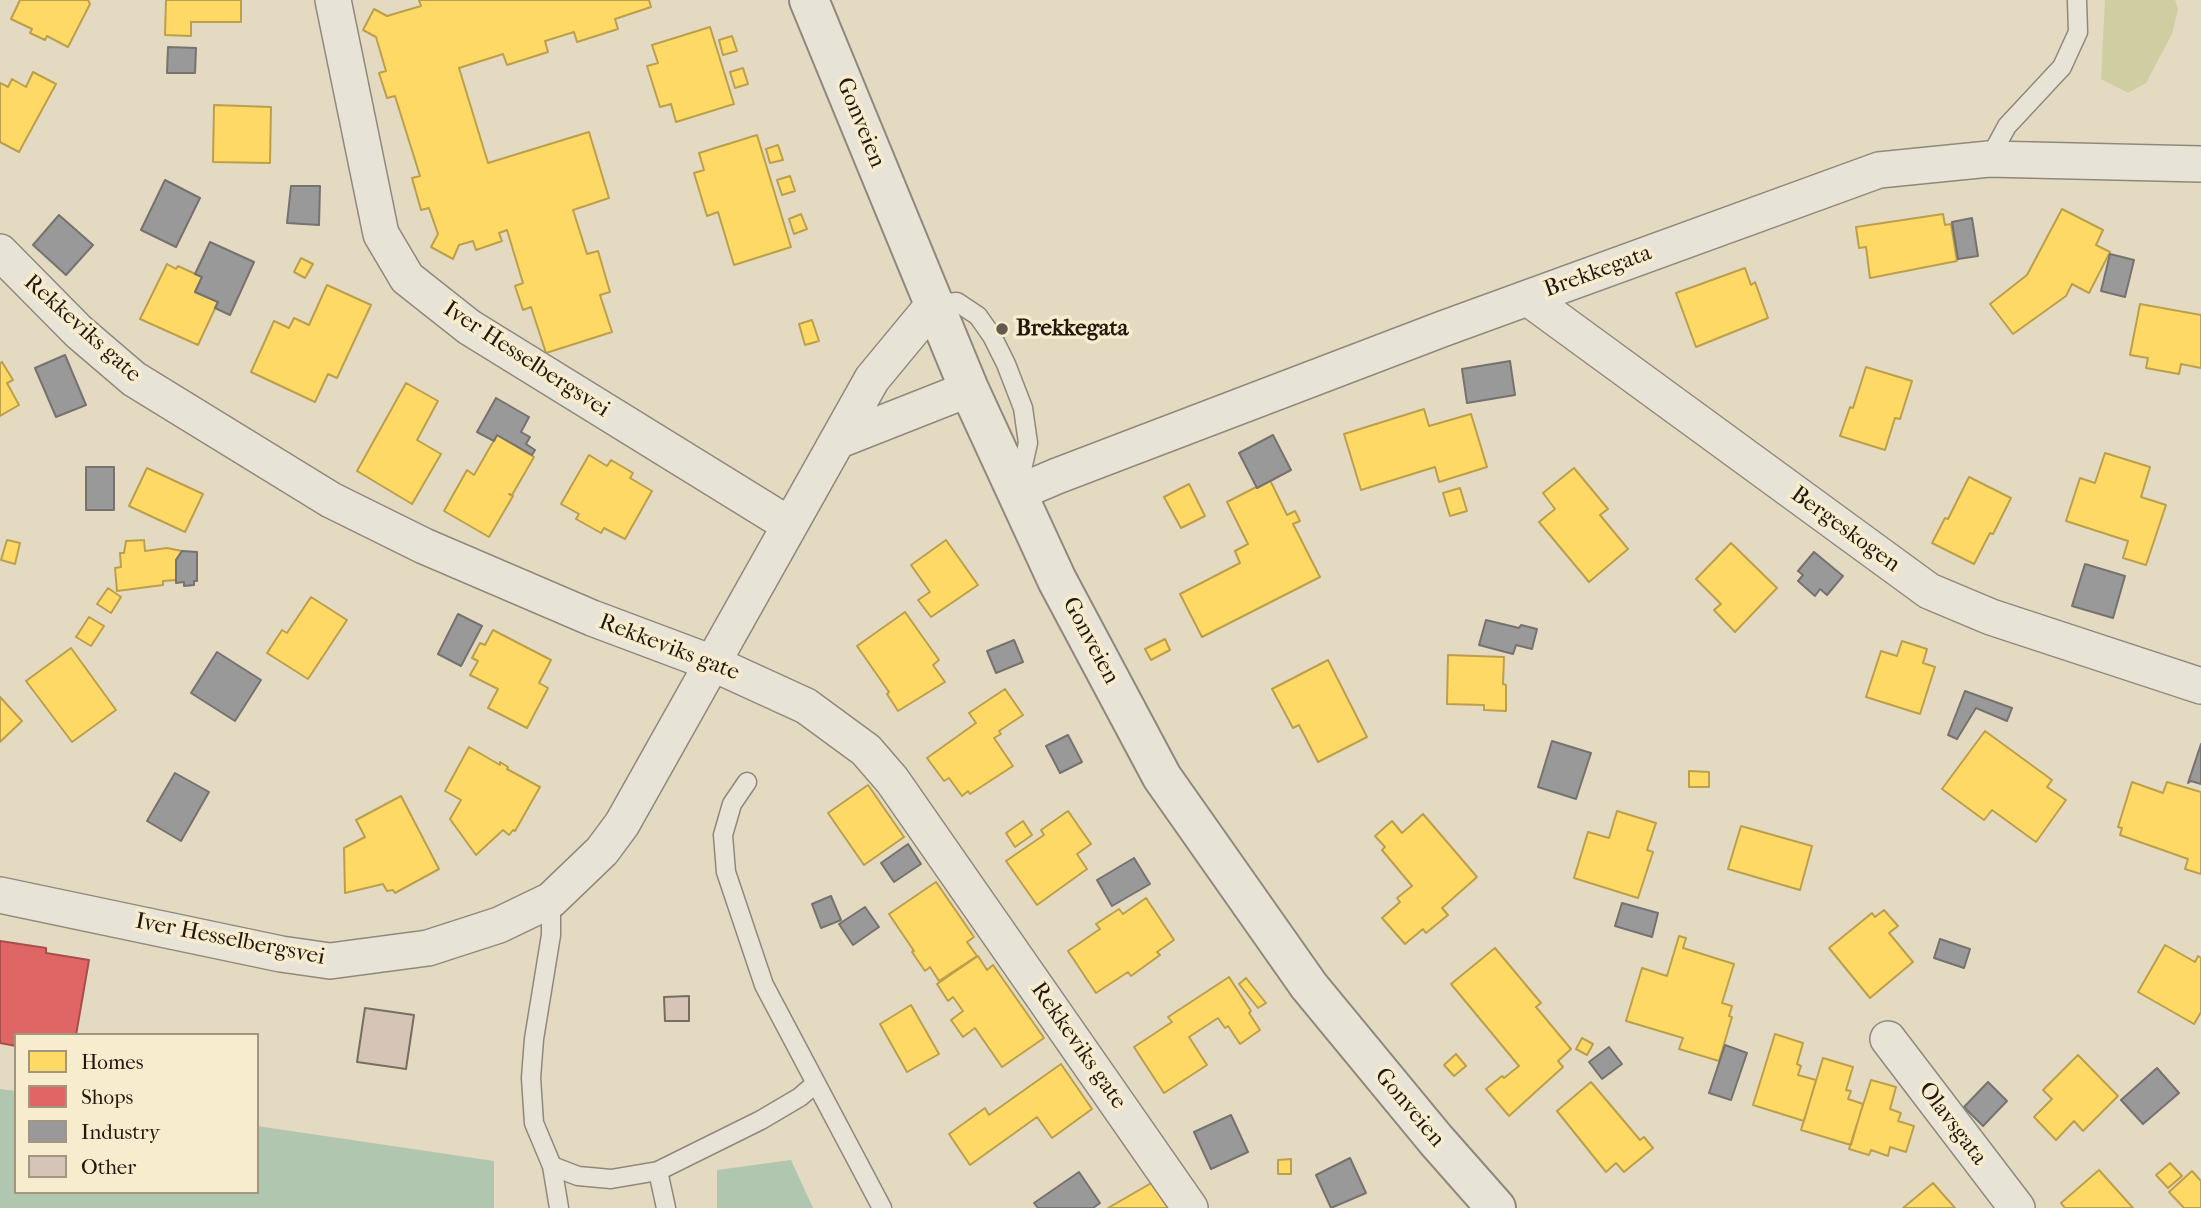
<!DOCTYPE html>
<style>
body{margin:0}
#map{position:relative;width:2201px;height:1208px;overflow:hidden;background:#e3dac1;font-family:"IM FELL French Canon",serif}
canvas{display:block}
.legend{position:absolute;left:14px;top:1033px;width:245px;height:161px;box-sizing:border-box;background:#f7eccd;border:2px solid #a19780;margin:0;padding:9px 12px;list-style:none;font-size:21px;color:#21170d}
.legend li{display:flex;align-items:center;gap:14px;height:35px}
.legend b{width:35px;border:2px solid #a19780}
</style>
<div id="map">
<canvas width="2201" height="1208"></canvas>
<ul class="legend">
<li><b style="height:19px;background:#ffd966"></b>Homes</li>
<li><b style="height:19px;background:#e06666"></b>Shops</li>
<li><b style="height:19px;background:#999"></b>Industry</li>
<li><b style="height:19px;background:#d6c5b6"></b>Other</li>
</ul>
</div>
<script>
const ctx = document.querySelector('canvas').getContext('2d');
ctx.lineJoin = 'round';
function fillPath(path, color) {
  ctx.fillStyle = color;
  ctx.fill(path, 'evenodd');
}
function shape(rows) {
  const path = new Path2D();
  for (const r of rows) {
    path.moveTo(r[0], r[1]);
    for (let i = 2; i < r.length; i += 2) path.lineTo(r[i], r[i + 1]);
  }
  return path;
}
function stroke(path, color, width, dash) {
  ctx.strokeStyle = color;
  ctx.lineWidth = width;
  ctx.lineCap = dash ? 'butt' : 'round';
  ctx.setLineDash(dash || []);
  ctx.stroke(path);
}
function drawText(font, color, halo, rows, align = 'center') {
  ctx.font = font + ' "IM FELL French Canon",serif';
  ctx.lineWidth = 7;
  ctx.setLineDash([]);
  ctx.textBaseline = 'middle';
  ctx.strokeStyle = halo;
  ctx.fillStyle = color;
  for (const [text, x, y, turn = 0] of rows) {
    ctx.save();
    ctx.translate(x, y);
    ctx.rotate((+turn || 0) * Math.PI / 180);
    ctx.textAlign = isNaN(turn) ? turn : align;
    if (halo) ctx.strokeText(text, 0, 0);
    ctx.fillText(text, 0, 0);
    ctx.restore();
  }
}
fillPath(shape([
 [2105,0,2175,0,2178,9,2172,34,2146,83,2128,93,2101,79]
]), '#cfcda2');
fillPath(shape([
 [0,1089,16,1091,16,1192,257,1192,257,1126,494,1161,494,1208,0,1208],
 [791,1160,813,1208,717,1208,717,1170]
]), '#b1c6af');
const homes = shape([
 [20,0,88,0,90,4,68,47,47,36,45,40,30,33,32,29,11,19,20,0],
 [166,0,241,0,241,22,191,22,191,36,165,35,166,0],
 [419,0,649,0,651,7,615,19,618,29,577,42,574,32,545,41,548,52,507,65,503,54,459,68,488,163,589,132,609,198,573,210,587,254,598,251,610,292,600,295,612,332,546,353,531,307,523,310,515,286,523,283,507,230,499,233,502,241,476,250,473,241,459,245,453,259,431,247,438,234,429,208,421,210,412,178,420,176,395,96,387,98,379,73,386,71,376,37,363,30,374,9,387,16,421,6,419,0],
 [710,27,734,104,676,122,671,104,660,107,647,66,658,63,652,45,710,27],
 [732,36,737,51,723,55,719,40,732,36],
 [743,68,748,84,735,88,730,72,743,68],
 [33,72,56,84,19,152,0,142,0,83,8,87,12,79,26,87,33,72],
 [214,105,271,107,270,163,213,162,214,105],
 [757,135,791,247,734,265,718,212,707,216,694,173,704,170,699,153,757,135],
 [778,145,783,160,770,163,766,149,778,145],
 [790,176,795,191,782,195,777,180,790,176],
 [2062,209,2103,230,2096,245,2110,252,2089,293,2072,284,2066,296,2013,334,1990,304,2027,275,2062,209],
 [801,214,807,229,794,234,789,219,801,214],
 [1943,214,1945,225,1951,224,1957,261,1870,278,1866,247,1859,248,1856,227,1943,214],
 [301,258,313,264,305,278,294,272,301,258],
 [167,264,176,269,178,266,202,277,195,292,218,302,198,345,140,319,167,264],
 [1745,268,1751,285,1755,282,1768,318,1696,347,1676,293,1745,268],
 [327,285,371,305,337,378,328,374,315,402,251,372,274,321,289,328,294,318,309,325,327,285],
 [2140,304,2201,315,2201,368,2181,364,2179,374,2146,368,2148,358,2130,355,2140,304],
 [812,320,819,341,805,345,799,324,812,320],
 [2,362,13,380,7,383,19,405,0,416,0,364,2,362],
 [1866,367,1912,381,1900,419,1895,418,1885,450,1840,436,1850,407,1853,408,1866,367],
 [406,383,438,401,417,440,441,454,412,504,357,471,406,383],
 [1424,409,1429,426,1471,414,1487,467,1439,482,1435,467,1361,490,1344,434,1424,409],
 [497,435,534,457,512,495,509,494,513,496,489,537,444,511,467,470,474,475,497,435],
 [2105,453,2150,467,2141,497,2166,505,2146,565,2123,558,2128,541,2066,521,2080,478,2095,483,2105,453],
 [589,455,607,466,611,460,633,473,630,478,652,491,625,539,604,528,601,533,576,519,579,514,561,504,589,455],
 [147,468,203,494,185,532,129,506,147,468],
 [1574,468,1608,509,1600,515,1628,549,1589,582,1539,522,1555,509,1543,493,1574,468],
 [1969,477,2011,498,1993,534,1990,533,1974,564,1932,543,1945,518,1948,519,1969,477],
 [1270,480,1287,515,1295,511,1300,521,1293,524,1320,577,1202,637,1180,594,1240,563,1235,551,1248,544,1227,502,1270,480],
 [1189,484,1205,516,1181,528,1164,497,1189,484],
 [1460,488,1467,511,1450,516,1443,493,1460,488],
 [7,540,20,543,15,564,1,560,7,540],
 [144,540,145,551,167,548,182,551,176,560,176,580,163,581,163,585,117,591,115,568,121,567,120,553,124,553,126,541,144,540],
 [946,540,978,585,931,617,918,600,930,592,911,565,946,540],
 [1731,543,1777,588,1735,632,1714,610,1721,604,1696,579,1731,543],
 [108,588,121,597,111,613,97,604,108,588],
 [311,597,347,620,308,679,267,653,282,630,287,633,311,597],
 [905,612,939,660,933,665,945,682,898,711,887,694,889,692,857,646,905,612],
 [89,617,104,626,91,646,76,637,89,617],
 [493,630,551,660,539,683,548,688,527,728,488,708,498,689,470,675,478,661,472,658,480,643,485,645,493,630],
 [1165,639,1170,650,1151,660,1145,649,1165,639],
 [1902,641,1927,649,1923,663,1935,667,1920,714,1866,697,1881,651,1897,656,1902,641],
 [71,648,116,710,72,742,26,681,71,648],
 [1448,655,1504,657,1503,684,1506,685,1506,711,1484,710,1484,705,1447,704,1448,655],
 [1328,660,1367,737,1318,762,1299,725,1293,728,1272,689,1328,660],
 [1005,689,1023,715,999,731,1001,734,994,738,1013,766,970,794,968,791,962,796,949,778,944,781,927,758,976,723,969,713,1005,689],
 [0,697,22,721,0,742,0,697],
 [1985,731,2052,780,2047,787,2066,800,2036,842,1992,810,1984,820,1942,789,1985,731],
 [469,747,500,765,500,762,508,767,507,769,540,787,515,831,513,830,509,835,503,830,476,855,450,819,461,800,445,791,469,747],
 [1689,771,1709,772,1709,787,1689,787,1689,771],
 [2132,782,2163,793,2167,782,2201,792,2201,874,2185,869,2188,859,2120,835,2122,828,2118,827,2132,782],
 [868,785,904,837,864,865,828,813,868,785],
 [401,796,439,869,395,893,393,890,387,891,383,884,345,893,344,848,365,837,356,820,401,796],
 [1068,811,1091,844,1077,854,1087,869,1037,905,1006,861,1044,835,1041,830,1068,811],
 [1617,811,1656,823,1647,850,1653,852,1638,898,1574,878,1588,832,1609,838,1617,811],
 [1423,814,1477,877,1442,908,1448,915,1426,933,1423,929,1405,944,1382,918,1400,902,1397,898,1412,886,1382,850,1385,847,1375,836,1392,821,1402,833,1423,814],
 [1023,821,1032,835,1015,847,1006,833,1023,821],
 [1741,826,1812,846,1800,890,1728,869,1741,826],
 [936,882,974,937,967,942,977,956,939,981,930,967,925,971,912,952,914,951,889,914,936,882],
 [1146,898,1174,940,1157,952,1160,955,1131,976,1128,972,1096,993,1068,951,1100,929,1096,924,1119,909,1123,914,1146,898],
 [1884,910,1898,926,1889,933,1913,962,1870,998,1829,948,1872,913,1875,917,1884,910],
 [1679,936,1686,938,1683,948,1734,964,1722,1003,1732,1006,1729,1016,1732,1017,1719,1061,1679,1049,1683,1038,1626,1021,1642,968,1667,976,1679,936],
 [2165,945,2195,962,2198,956,2201,958,2201,1012,2194,1024,2138,992,2165,945],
 [1495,948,1541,1003,1536,1007,1571,1049,1558,1061,1563,1067,1509,1116,1486,1089,1502,1076,1504,1078,1519,1066,1451,984,1495,948],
 [978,956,987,970,993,965,1044,1038,1002,1067,975,1028,963,1037,951,1020,963,1011,953,997,948,1001,937,984,978,956],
 [1229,977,1251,1011,1249,1013,1260,1030,1240,1044,1228,1026,1225,1028,1218,1018,1189,1037,1207,1065,1164,1093,1134,1047,1172,1022,1168,1017,1229,977],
 [1246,978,1266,1003,1258,1008,1239,984,1246,978],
 [911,1005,939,1054,907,1072,880,1024,911,1005],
 [1775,1034,1803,1043,1797,1064,1801,1066,1798,1075,1816,1080,1804,1121,1753,1105,1775,1034],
 [1582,1038,1593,1044,1587,1055,1576,1049,1582,1038],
 [1456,1054,1466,1066,1454,1076,1444,1065,1456,1054],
 [2078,1055,2118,1096,2083,1131,2074,1121,2056,1140,2034,1117,2052,1099,2043,1090,2078,1055],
 [1823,1058,1853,1067,1846,1090,1851,1091,1848,1099,1863,1104,1851,1145,1801,1130,1823,1058],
 [1061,1064,1092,1109,1052,1138,1037,1117,970,1165,949,1134,985,1108,989,1115,1061,1064],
 [1871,1080,1896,1087,1890,1109,1901,1113,1898,1121,1914,1126,1906,1152,1890,1147,1888,1156,1871,1150,1869,1155,1849,1149,1871,1080],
 [1591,1082,1640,1140,1644,1137,1653,1148,1624,1172,1616,1163,1606,1172,1557,1111,1591,1082],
 [1291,1159,1291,1174,1278,1174,1278,1160,1291,1159],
 [2170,1163,2182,1176,2168,1188,2156,1175,2170,1163],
 [2099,1170,2133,1208,2065,1208,2061,1203,2099,1170],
 [2192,1171,2201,1181,2201,1208,2184,1208,2169,1192,2192,1171],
 [1153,1182,1168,1208,1108,1208,1153,1182],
 [1933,1183,1955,1208,1903,1208,1933,1183]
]);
fillPath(homes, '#ffd966');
stroke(homes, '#bc9f4b', 2);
const shops = shape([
 [0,941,46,948,46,953,89,960,76,1035,16,1035,16,1046,0,1043,0,941]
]);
fillPath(shops, '#e06666');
stroke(shops, '#a74e4b', 2);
const industry = shape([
 [168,47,196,48,195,73,167,73,168,47],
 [165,180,200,198,176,247,141,230,165,180],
 [291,186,320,186,319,225,287,223,291,186],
 [59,215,93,245,66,275,33,245,59,215],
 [1972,218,1978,256,1958,259,1952,222,1972,218],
 [210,242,254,262,230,315,215,308,218,302,195,292,202,277,195,274,210,242],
 [2110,254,2134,260,2125,297,2101,291,2110,254],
 [65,355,86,405,56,417,35,368,65,355],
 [1510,361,1515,395,1467,403,1462,369,1510,361],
 [496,398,529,417,521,432,530,437,526,444,535,450,532,455,497,435,494,441,477,432,496,398],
 [1273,435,1291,470,1257,488,1239,453,1273,435],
 [86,467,114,467,114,510,86,510,86,467],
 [182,551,197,552,197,581,194,581,194,585,184,586,184,582,176,583,176,560,182,551],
 [1814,552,1843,576,1827,595,1820,589,1815,596,1798,581,1803,575,1798,571,1814,552],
 [2085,564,2125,576,2113,618,2072,606,2085,564],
 [458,614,482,626,461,666,438,654,458,614],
 [1486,620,1519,628,1521,625,1537,629,1532,649,1516,645,1513,654,1479,645,1486,620],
 [1014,640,1023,662,996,673,987,651,1014,640],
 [217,652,261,680,235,721,191,693,217,652],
 [1965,691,2012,708,2007,721,1976,708,1957,739,1948,735,1965,691],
 [1068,735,1082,762,1060,773,1046,746,1068,735],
 [1552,741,1591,753,1576,799,1538,787,1552,741],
 [2201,744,2201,784,2191,781,2188,783,2201,744],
 [175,773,209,792,181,841,147,821,175,773],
 [908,844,921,864,894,882,881,863,908,844],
 [1134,858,1150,884,1112,906,1097,880,1134,858],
 [831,896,841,920,821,928,812,904,831,896],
 [1622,903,1658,913,1652,937,1615,926,1622,903],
 [865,907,879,927,853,945,839,924,865,907],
 [1940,939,1970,949,1964,968,1934,958,1940,939],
 [1725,1045,1747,1053,1731,1100,1709,1093,1725,1045],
 [1609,1047,1622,1064,1602,1079,1589,1062,1609,1047],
 [2157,1068,2179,1093,2143,1124,2121,1100,2157,1068],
 [1988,1082,2007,1101,1983,1126,1964,1107,1988,1082],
 [1231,1115,1248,1152,1211,1169,1194,1132,1231,1115],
 [1350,1158,1366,1193,1331,1208,1316,1175,1350,1158],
 [1079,1172,1100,1203,1093,1208,1038,1208,1034,1203,1079,1172]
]);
fillPath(industry, '#999');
stroke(industry, '#75726f', 2);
const building = shape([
 [689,996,689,1021,665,1021,664,997,689,996],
 [365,1008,414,1015,406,1069,357,1062,365,1008]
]);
fillPath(building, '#d6c5b6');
stroke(building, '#756f62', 2);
const service = shape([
 [1989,159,2007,126,2062,67,2078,32,2077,0],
 [934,304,957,302,978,316,992,336,1006,364,1023,408,1028,443,1019,483],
 [747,782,732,804,723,835,726,872,764,985,882,1208],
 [551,900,551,935,534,1039,531,1078,534,1123,552,1166,559,1208],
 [552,1166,578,1176,611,1179,658,1171,761,1120,800,1097,816,1083],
 [658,1171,666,1208]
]);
const minor = shape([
 [333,0,381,234,407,278,469,327,788,524],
 [0,252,79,332,134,379,331,500,424,546,592,618,712,663,806,706,866,750,892,780,1190,1208],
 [1528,298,1929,591,1991,617,2201,686],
 [837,441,969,389],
 [1017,493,1057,476,1445,328,1879,170,1989,159,2201,164],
 [0,895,281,954,330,961,428,948,499,925,551,900,602,851,622,824,872,379,934,304],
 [1888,1039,2017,1208]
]);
const tertiary = shape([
 [809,0,969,389,1057,580,1162,777,1309,986,1436,1140,1496,1208]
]);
stroke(service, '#8f897a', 21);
stroke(minor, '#8f897a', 38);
stroke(tertiary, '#8f897a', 42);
stroke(service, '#e8e3d7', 18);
stroke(minor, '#e8e3d7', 35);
stroke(tertiary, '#e8e3d7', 38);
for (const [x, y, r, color] of [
 [1002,329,7,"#655b4c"]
]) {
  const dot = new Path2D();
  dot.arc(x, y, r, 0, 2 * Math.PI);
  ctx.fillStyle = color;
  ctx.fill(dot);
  stroke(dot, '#f7eccd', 2.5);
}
drawText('23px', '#21170d', '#f7eccd', [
 ["Gonveien",860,123,68],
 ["Brekkegata",1598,272,-20],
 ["Rekkeviks gate",82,329,42],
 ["Iver Hesselbergsvei",526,360,33],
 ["Bergeskogen",1845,530,36],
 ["Gonveien",1090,641,62],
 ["Rekkeviks gate",669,648,21],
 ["Iver Hesselbergsvei",230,940,11],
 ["Rekkeviks gate",1078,1046,55],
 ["Gonveien",1409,1108,50],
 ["Olavsgata",1952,1124,53]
]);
drawText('bold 23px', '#21170d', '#f7eccd', [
 ["Brekkegata",1016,329]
], 'left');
</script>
